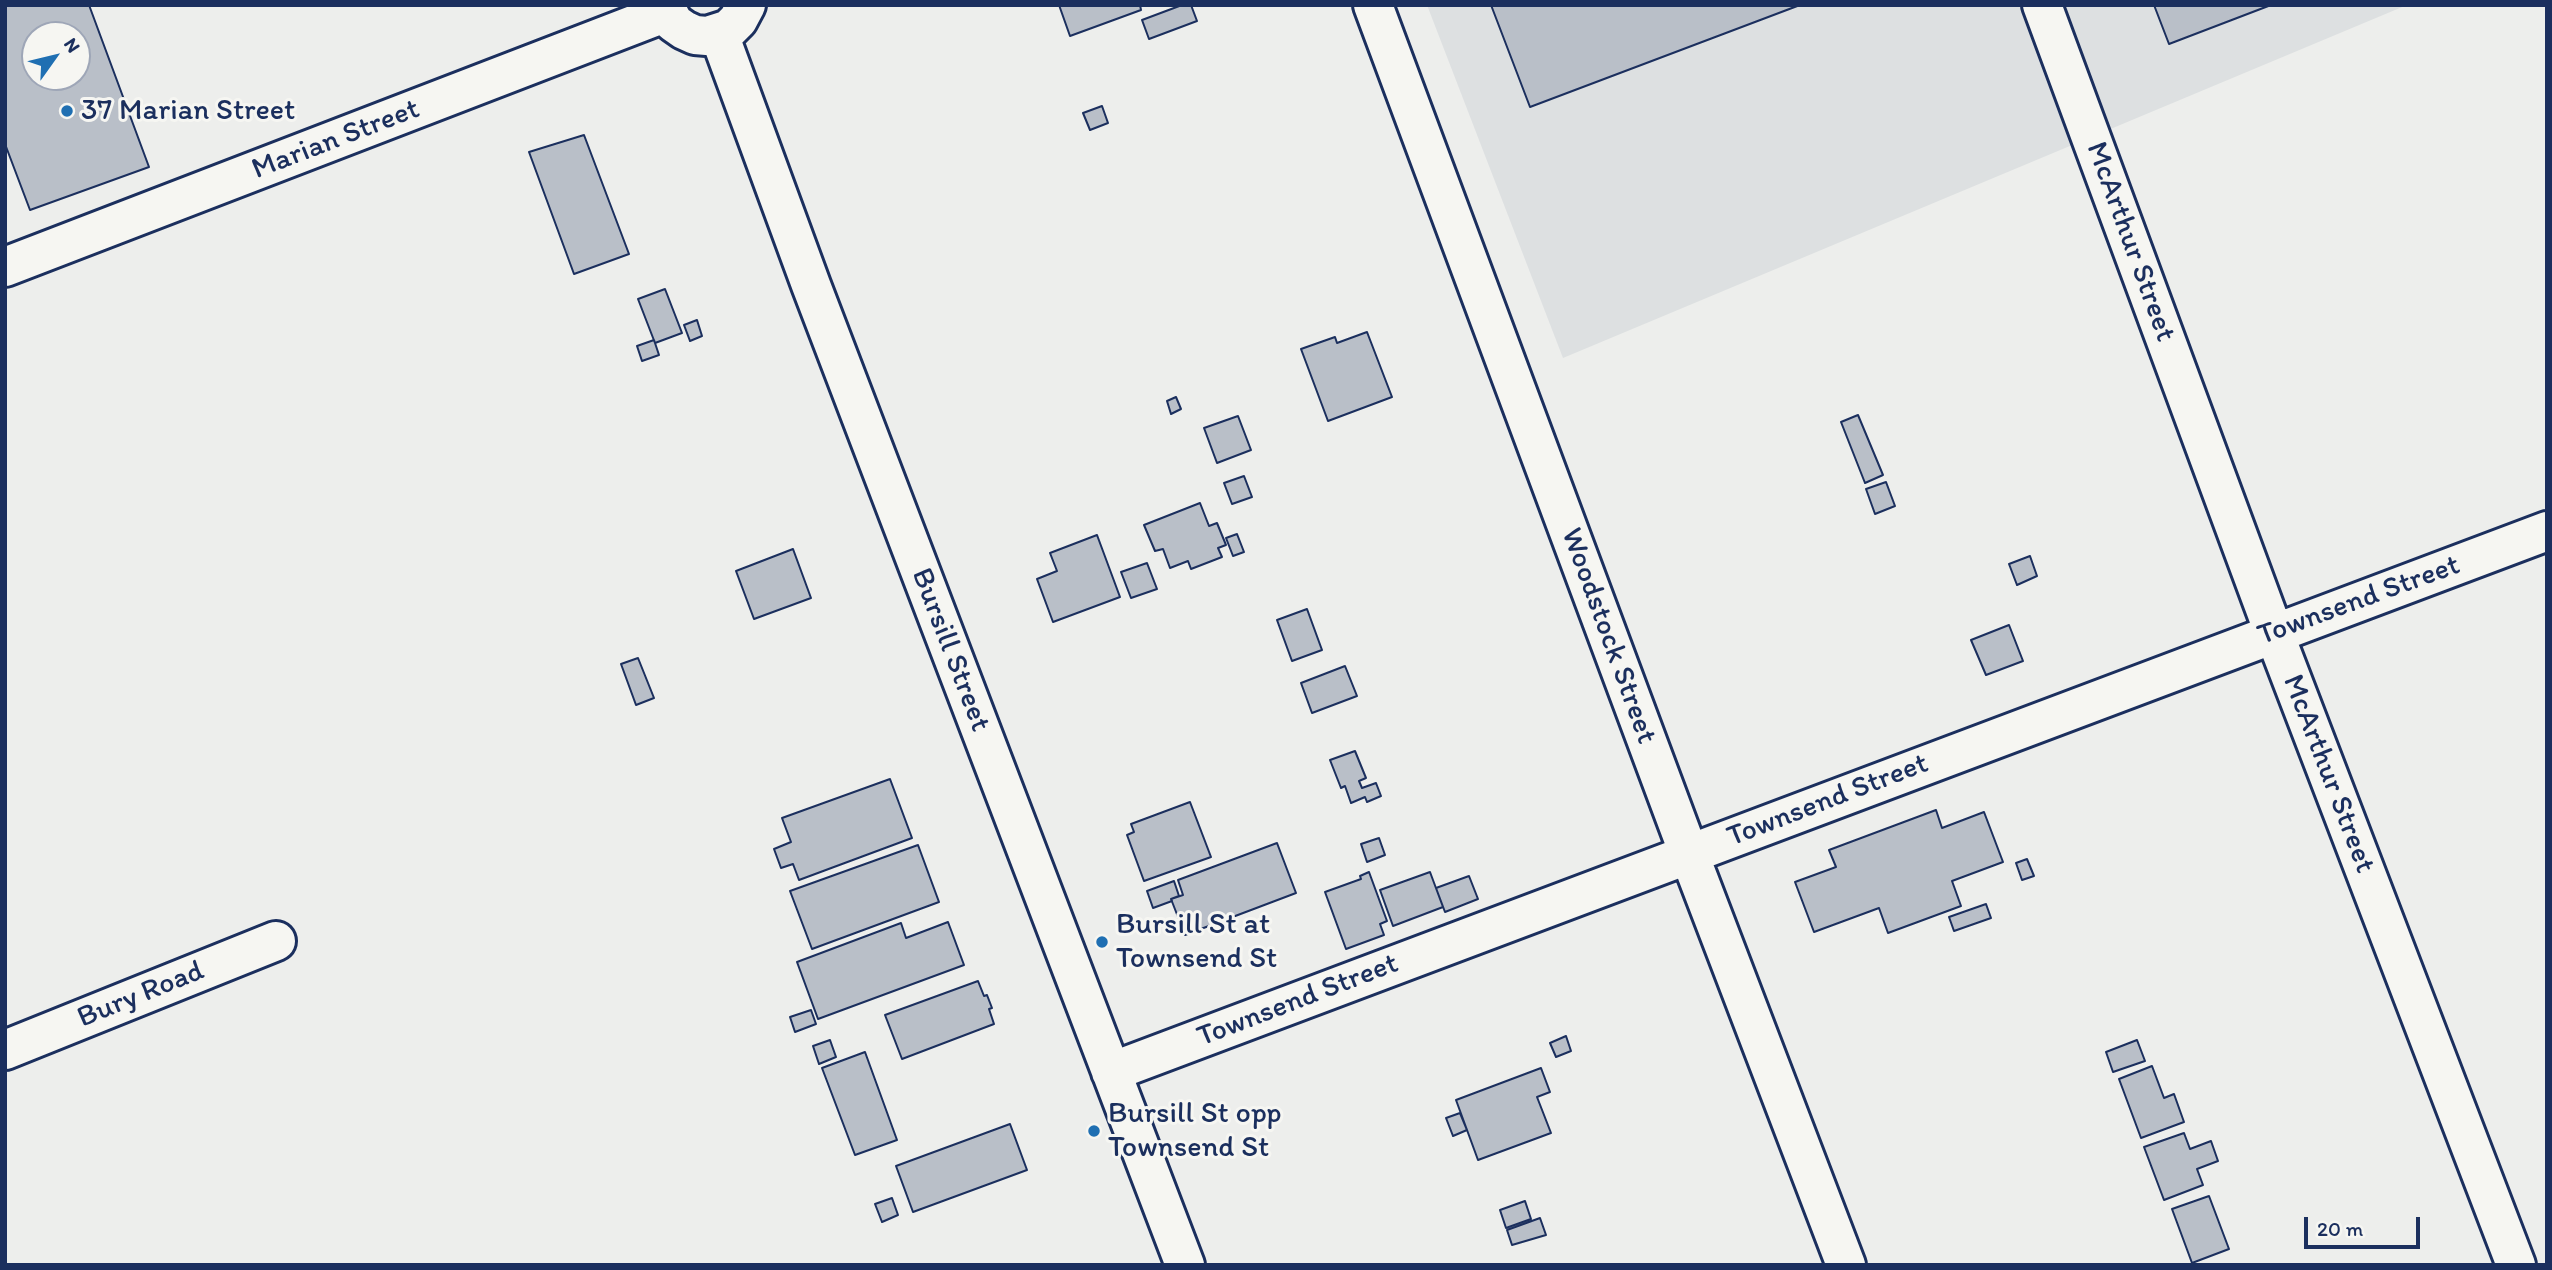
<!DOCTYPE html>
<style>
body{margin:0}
#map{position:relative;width:2552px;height:1270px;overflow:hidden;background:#edeeec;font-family:Itim,sans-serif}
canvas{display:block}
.frame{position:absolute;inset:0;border:7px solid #1b2f5e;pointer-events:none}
.north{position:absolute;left:21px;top:21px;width:70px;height:70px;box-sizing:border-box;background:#f6f6f2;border:2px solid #9ea6b7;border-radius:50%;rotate:56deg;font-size:19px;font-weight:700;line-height:28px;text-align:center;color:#1b2f5e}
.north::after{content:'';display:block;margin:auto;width:24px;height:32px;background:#1f6fb2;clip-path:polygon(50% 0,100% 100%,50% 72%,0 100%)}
.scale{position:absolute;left:2304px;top:1217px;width:116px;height:32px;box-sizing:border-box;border:4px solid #1b2f5e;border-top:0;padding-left:9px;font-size:21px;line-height:24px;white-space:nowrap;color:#1b2f5e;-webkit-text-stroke:5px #f6f6f2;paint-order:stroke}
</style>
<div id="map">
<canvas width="2552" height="1270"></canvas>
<div class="frame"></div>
<div class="north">N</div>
<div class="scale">20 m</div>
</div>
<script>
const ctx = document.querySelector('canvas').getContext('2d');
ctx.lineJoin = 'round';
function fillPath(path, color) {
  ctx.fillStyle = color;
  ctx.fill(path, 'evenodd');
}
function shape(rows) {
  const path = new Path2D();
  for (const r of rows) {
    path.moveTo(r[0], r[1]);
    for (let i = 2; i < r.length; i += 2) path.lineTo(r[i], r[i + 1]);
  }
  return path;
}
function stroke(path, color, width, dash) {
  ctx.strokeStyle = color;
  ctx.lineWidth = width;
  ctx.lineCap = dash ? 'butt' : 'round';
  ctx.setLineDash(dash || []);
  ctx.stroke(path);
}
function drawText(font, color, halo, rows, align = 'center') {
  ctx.font = font + ' Itim,sans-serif';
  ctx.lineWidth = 6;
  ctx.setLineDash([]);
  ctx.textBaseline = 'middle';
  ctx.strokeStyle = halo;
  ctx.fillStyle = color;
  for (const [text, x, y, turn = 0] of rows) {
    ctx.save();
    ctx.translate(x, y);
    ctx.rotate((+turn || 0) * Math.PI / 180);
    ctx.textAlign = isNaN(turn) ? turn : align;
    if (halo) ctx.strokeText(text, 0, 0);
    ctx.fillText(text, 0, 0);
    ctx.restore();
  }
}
fillPath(shape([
 [1427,5,2407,5,1563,358]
]), '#dde0e1');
const building = shape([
 [5,5,89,5,149,167,30,210,5,144,5,5],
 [35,35,77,35,77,77,35,77,35,35],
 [1059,5,1140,5,1141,10,1070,36,1059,5],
 [1182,5,1191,5,1197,21,1149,39,1142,20,1182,5],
 [1491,5,1800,5,1530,107,1491,5],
 [2154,5,2271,5,2169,44,2154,5],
 [1102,106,1108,123,1090,130,1083,113,1102,106],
 [584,135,629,254,574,274,529,152,584,135],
 [665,289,682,333,655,343,638,299,665,289],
 [697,320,702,336,690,341,684,325,697,320],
 [1367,332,1392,397,1328,421,1301,349,1335,337,1337,343,1367,332],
 [654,340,659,355,642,361,637,346,654,340],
 [1176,397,1181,409,1171,414,1167,401,1176,397],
 [1858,415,1883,475,1865,483,1841,422,1858,415],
 [1238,416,1251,450,1217,463,1204,428,1238,416],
 [1244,476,1252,497,1232,504,1224,483,1244,476],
 [1886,482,1895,506,1875,514,1866,489,1886,482],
 [1200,503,1209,526,1217,523,1226,545,1218,548,1222,557,1191,569,1188,561,1170,568,1163,549,1155,551,1144,525,1200,503],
 [1237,534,1244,552,1233,556,1226,538,1237,534],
 [1097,535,1120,597,1053,622,1037,579,1057,571,1050,553,1097,535],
 [793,549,811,598,754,619,736,571,793,549],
 [2030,556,2037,576,2017,585,2009,564,2030,556],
 [1147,563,1157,589,1131,598,1121,572,1147,563],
 [1307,609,1322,650,1292,661,1277,620,1307,609],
 [2009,625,2023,661,1986,675,1971,640,2009,625],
 [638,658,654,698,636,705,621,664,638,658],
 [1345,666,1357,696,1312,713,1301,683,1345,666],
 [1355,751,1366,778,1359,781,1362,788,1376,783,1381,796,1367,802,1365,797,1351,803,1345,786,1341,788,1330,760,1355,751],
 [890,779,912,838,799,880,793,864,781,868,774,849,791,842,782,818,890,779],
 [1190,802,1211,857,1144,881,1127,835,1134,832,1131,824,1190,802],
 [1936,810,1942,828,1984,812,2003,862,1952,881,1961,906,1888,933,1879,908,1814,932,1795,882,1836,867,1829,850,1936,810],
 [1379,838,1385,855,1367,862,1361,844,1379,838],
 [1277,843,1296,893,1185,935,1171,899,1183,895,1178,880,1277,843],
 [918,845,939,902,812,949,790,891,918,845],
 [2027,859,2034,876,2022,880,2016,863,2027,859],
 [1369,872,1387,921,1380,924,1384,935,1346,949,1325,892,1361,879,1360,876,1369,872],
 [1430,872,1443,907,1393,926,1380,890,1430,872],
 [1469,876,1478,899,1445,912,1436,888,1469,876],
 [1174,881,1179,896,1171,899,1172,901,1153,908,1147,891,1174,881],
 [1986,904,1991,918,1954,931,1949,917,1986,904],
 [948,922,964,965,818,1019,797,962,901,923,906,938,948,922],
 [978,981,984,996,987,995,992,1008,989,1009,994,1024,902,1059,885,1015,978,981],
 [811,1010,816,1024,795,1032,790,1017,811,1010],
 [1566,1036,1571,1051,1556,1057,1550,1043,1566,1036],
 [830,1040,836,1057,819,1064,813,1046,830,1040],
 [2137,1040,2145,1061,2113,1072,2106,1052,2137,1040],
 [865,1052,897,1140,855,1155,822,1068,865,1052],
 [2152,1066,2164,1098,2174,1094,2184,1122,2141,1138,2119,1079,2152,1066],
 [1541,1068,1550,1092,1537,1097,1551,1133,1478,1160,1456,1100,1541,1068],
 [1460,1113,1467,1130,1453,1136,1446,1118,1460,1113],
 [1010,1124,1027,1170,913,1212,896,1166,1010,1124],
 [2184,1133,2190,1149,2211,1141,2218,1161,2197,1169,2203,1185,2164,1200,2144,1147,2184,1133],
 [2209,1196,2229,1249,2192,1263,2172,1209,2209,1196],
 [892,1198,898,1215,882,1222,875,1204,892,1198],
 [1525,1201,1531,1219,1506,1228,1500,1210,1525,1201],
 [1540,1218,1546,1235,1512,1245,1507,1230,1540,1218]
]);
fillPath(building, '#b9bfc8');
stroke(building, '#1b2f5e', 2);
const minor = shape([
 [664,5,674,23,684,30,695,35,707,36,729,29,738,20,746,5],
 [1373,5,1689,854,1846,1265],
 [2042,5,2274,633,2516,1265],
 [719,34,811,285,1185,1265],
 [5,267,667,12],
 [5,1050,276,941],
 [1111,1072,2547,531]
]);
stroke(minor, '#1b2f5e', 44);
stroke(minor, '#f6f6f2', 38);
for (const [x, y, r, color] of [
 [67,111,7,"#1f6fb2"],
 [1102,942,7,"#1f6fb2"],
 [1094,1131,7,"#1f6fb2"]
]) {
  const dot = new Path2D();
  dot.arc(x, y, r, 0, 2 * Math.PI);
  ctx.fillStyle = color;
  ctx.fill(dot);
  stroke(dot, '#f6f6f2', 2.5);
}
drawText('30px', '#1b2f5e', '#f6f6f2', [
 ["37 Marian Street",81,111],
 ["Bursill St at",1116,925],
 ["Townsend St",1116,959],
 ["Bursill St opp",1108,1114],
 ["Townsend St",1108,1148]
], 'left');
drawText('30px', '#1b2f5e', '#f6f6f2', [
 ["Marian Street",336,140,-21],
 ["McArthur Street",2130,242,70],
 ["Townsend Street",2359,601,-20],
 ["Woodstock Street",1608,636,70],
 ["Bursill Street",950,650,69],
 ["McArthur Street",2328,774,69],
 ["Townsend Street",1828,801,-21],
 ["Bury Road",141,995,-22],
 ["Townsend Street",1298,1001,-21]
]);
</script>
